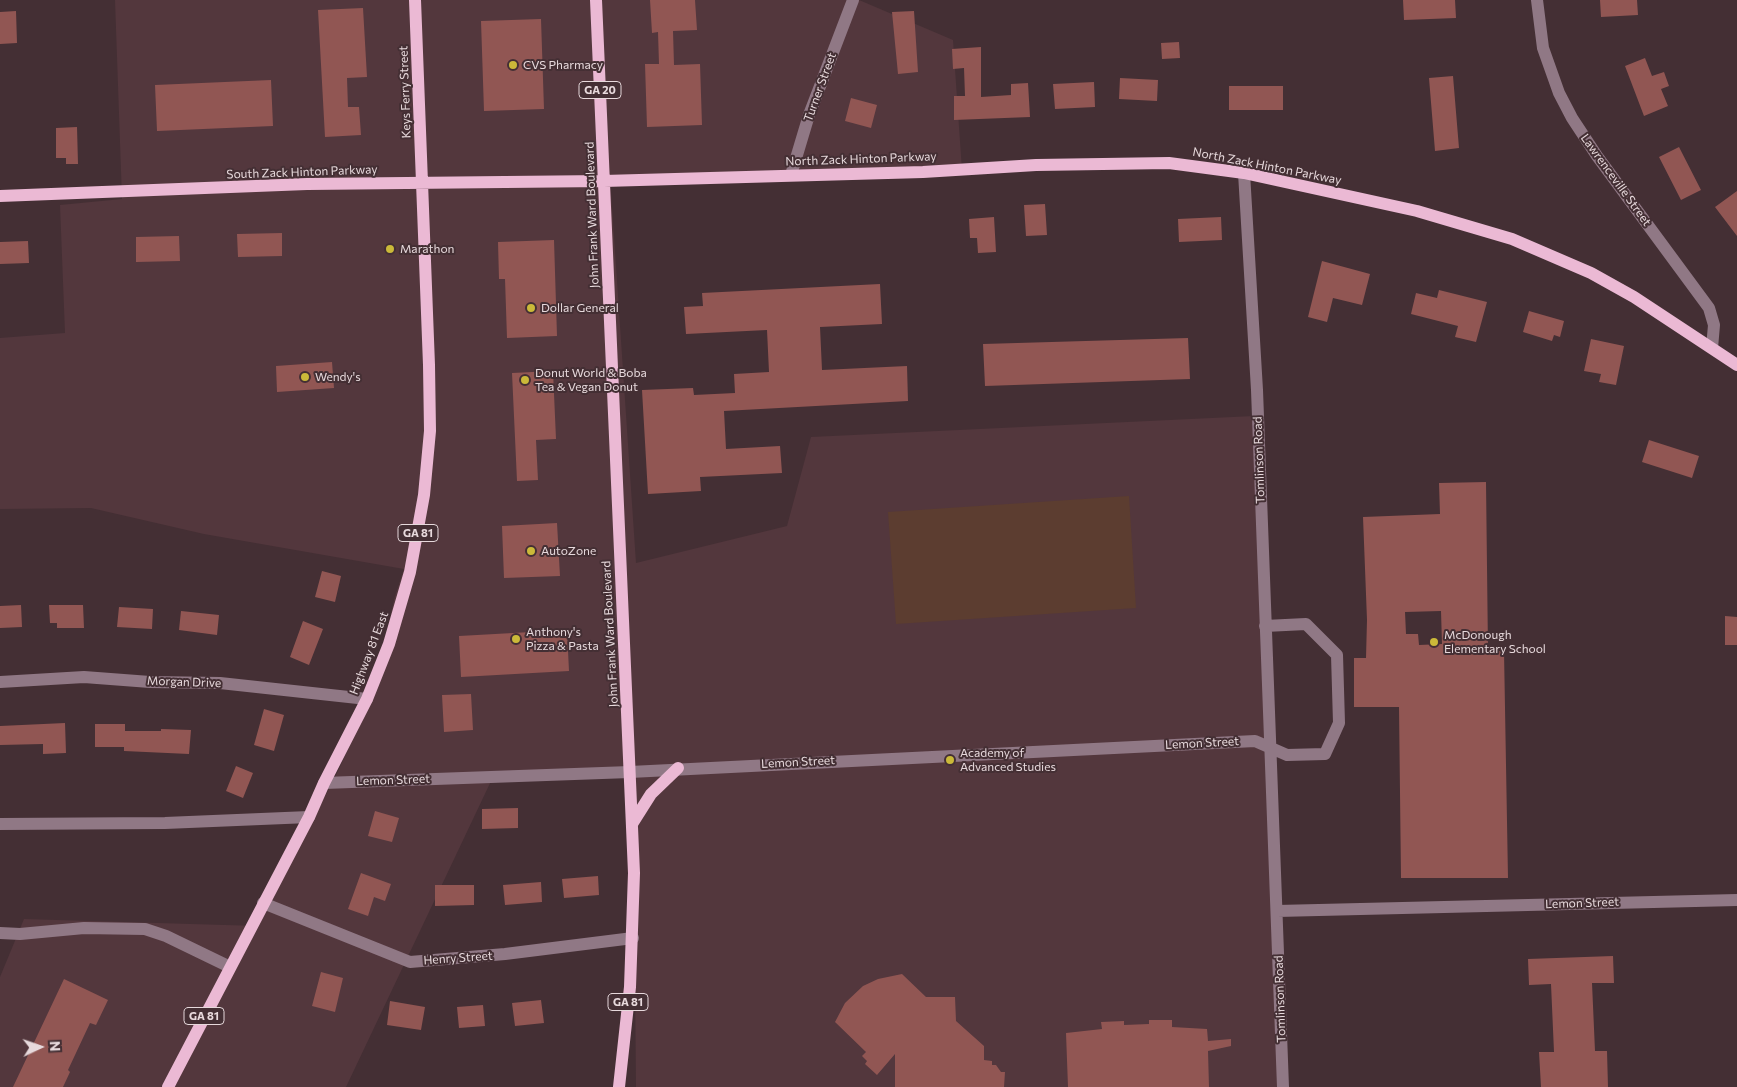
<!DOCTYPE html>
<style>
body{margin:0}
#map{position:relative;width:1737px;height:1087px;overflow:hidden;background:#442f34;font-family:Commissioner,sans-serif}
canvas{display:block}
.north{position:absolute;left:15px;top:1022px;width:50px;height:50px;-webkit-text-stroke:4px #442f34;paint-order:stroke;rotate:87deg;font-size:14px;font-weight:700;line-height:20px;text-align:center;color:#e7d9dc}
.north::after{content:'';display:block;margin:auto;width:18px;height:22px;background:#e7d9dc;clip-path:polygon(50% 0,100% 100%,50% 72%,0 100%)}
</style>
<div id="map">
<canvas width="1737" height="1087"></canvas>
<div class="north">N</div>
</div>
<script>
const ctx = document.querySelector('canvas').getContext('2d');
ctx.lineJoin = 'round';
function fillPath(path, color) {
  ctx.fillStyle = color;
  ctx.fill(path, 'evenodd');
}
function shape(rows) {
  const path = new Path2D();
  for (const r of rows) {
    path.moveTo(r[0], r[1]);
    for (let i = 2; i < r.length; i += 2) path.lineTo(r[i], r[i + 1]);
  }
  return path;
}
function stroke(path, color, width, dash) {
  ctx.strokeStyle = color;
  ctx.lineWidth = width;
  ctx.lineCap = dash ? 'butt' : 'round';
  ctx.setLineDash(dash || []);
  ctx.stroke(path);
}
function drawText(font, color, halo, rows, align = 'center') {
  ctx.font = font + ' Commissioner,sans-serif';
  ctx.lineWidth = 4;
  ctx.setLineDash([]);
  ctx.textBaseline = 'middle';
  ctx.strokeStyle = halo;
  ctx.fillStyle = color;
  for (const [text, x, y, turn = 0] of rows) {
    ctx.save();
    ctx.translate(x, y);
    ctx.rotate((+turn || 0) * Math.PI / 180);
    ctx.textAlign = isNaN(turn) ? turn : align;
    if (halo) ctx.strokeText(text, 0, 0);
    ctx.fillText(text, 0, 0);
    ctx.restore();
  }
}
fillPath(shape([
 [115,0,859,0,953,40,962,170,610,177,636,563,787,526,811,437,1254,416,1282,1087,636,1087,634,873,630,772,492,779,346,1087,0,1087,0,977,24,919,258,926,338,771,372,697,395,596,404,569,204,534,91,508,0,509,0,338,65,333,60,205,122,199]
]), '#53373d');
fillPath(shape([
 [1129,496,1136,608,896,624,888,512]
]), '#5c3d30');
fillPath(shape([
 [650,0,695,0,697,30,673,31,674,65,700,64,702,125,647,127,645,64,659,64,658,32,652,33],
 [1403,0,1455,0,1456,18,1404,20],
 [1600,0,1637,0,1638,15,1601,17],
 [363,8,367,77,347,78,348,107,359,107,361,135,325,137,318,10],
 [16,11,17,43,0,44,0,12],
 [914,11,918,72,898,74,892,12],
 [541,19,544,109,484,111,481,21],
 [1179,42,1180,58,1162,59,1161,43],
 [981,47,981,97,1011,95,1011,84,1028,83,1030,117,954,120,954,96,965,96,964,68,953,69,952,49],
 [1645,58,1652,76,1664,72,1669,86,1661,89,1668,106,1644,116,1625,66],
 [1453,76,1459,148,1435,151,1429,78],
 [1120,78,1158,80,1157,101,1119,99],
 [271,80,273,126,157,131,155,85],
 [1094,82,1095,107,1055,109,1053,84],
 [1229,86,1283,86,1283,110,1229,110],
 [851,98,877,105,871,128,845,121],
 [77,127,78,164,66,164,66,158,56,158,56,128],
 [1679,147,1701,190,1681,200,1659,157],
 [1737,191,1737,236,1715,207],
 [1045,204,1047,235,1026,236,1024,205],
 [994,217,996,252,978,253,977,238,970,238,969,219],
 [1221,217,1222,240,1179,242,1178,219],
 [282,233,282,256,238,257,237,234],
 [179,236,180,261,136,262,136,237],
 [554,240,557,336,507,338,505,279,499,279,498,242],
 [28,241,29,263,0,264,0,242],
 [1322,261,1370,274,1362,305,1333,298,1327,322,1308,317],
 [880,284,882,324,820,327,822,370,907,366,908,401,724,411,726,449,780,446,782,473,700,477,701,491,648,494,642,390,693,388,694,395,735,393,734,374,769,372,767,330,686,334,684,307,703,306,702,293],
 [1439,290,1487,302,1476,342,1455,337,1458,326,1411,314,1416,293,1437,298],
 [1529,311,1564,321,1560,337,1554,335,1552,341,1523,332],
 [1188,338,1190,379,985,386,983,344],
 [1591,339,1624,346,1616,385,1599,382,1601,374,1584,371],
 [332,362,334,388,277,392,276,366],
 [553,371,556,439,536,440,538,480,517,481,512,373],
 [1649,440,1699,456,1692,478,1642,462],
 [1486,482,1488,651,1504,651,1508,878,1401,878,1399,707,1354,707,1354,658,1366,658,1367,620,1363,517,1440,514,1439,483],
 [1441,611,1442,644,1419,645,1418,634,1406,634,1405,612],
 [557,523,560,576,504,578,502,526],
 [322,571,341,576,335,602,315,597],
 [21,605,22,627,0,628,0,606],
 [49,605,83,605,84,628,57,628,57,623,50,623],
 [119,607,153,609,152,629,117,627],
 [181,611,219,615,217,635,179,630],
 [1725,616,1737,617,1737,645,1725,645],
 [303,621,323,629,309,665,290,657],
 [567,630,569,671,461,677,459,636],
 [471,694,473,730,444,732,442,695],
 [264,709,284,715,274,751,254,745],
 [65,723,66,753,43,754,43,744,0,745,0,726],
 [95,724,125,724,125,731,161,731,161,729,191,730,189,754,124,751,124,747,95,747],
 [236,766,253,773,243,798,226,791],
 [518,808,518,828,482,829,482,809],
 [375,811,399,818,392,842,368,836],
 [361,873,391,884,385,901,374,897,368,916,348,909],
 [598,876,599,895,564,898,562,879],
 [541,882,542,902,505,905,503,885],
 [435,885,474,885,474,905,435,906],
 [1613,956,1614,983,1592,983,1595,1051,1607,1051,1608,1087,1541,1087,1539,1052,1554,1052,1551,984,1529,985,1528,959],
 [321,972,343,978,335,1012,312,1006],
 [902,974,926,997,955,997,956,1021,984,1046,984,1060,992,1061,992,1065,996,1065,1001,1072,1005,1072,1004,1087,895,1087,895,1054,877,1075,865,1064,867,1061,862,1056,866,1052,835,1022,845,1003,863,986,878,979],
 [64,979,108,1000,96,1025,90,1023,68,1070,70,1072,63,1087,13,1087],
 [541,1000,544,1023,515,1026,512,1003],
 [390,1001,425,1007,421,1030,387,1025],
 [483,1005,485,1026,459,1028,457,1007],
 [1149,1020,1172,1020,1172,1027,1207,1029,1208,1041,1231,1039,1231,1046,1208,1051,1209,1087,1068,1087,1066,1033,1102,1029,1101,1022,1124,1021,1124,1025,1149,1024]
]), '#915653');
stroke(shape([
 [1537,0,1543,48,1559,93,1572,118,1597,156,1709,308,1714,325,1712,348],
 [1244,173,1257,390,1283,1087],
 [791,175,809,115,853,0],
 [0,682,84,677,150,682,220,683,367,699],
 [324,783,630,772,1255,741,1287,755,1325,754,1339,723,1337,655,1306,624,1265,626],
 [0,824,165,823,309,817],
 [263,903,410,962,505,954,633,938],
 [1277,911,1737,900],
 [0,933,20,934,84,928,145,929,166,936,230,967]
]), '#907885', 12);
stroke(shape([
 [596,0,634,873,630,987,619,1087],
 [0,196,307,184,604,181,923,172,1036,165,1169,163,1244,173,1417,211,1512,239,1591,273,1634,297,1737,365],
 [632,824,651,794,678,768],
 [168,1087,309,817,324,783,367,699,389,644,410,572,424,495,430,431,429,365,415,0]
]), '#ebb9d4', 12);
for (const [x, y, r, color] of [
 [513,65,5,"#cbb939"],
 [390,249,5,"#cbb939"],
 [531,308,5,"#cbb939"],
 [305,377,5,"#cbb939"],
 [525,380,5,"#cbb939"],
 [531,551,5,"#cbb939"],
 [516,639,5,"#cbb939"],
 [1434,642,5,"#cbb939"],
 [950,760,5,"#cbb939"]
]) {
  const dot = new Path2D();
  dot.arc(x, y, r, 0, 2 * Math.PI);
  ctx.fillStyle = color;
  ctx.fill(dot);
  stroke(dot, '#442f34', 2);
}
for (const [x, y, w] of [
 [600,90,42],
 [418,533,40],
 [628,1002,40],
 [204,1016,40]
]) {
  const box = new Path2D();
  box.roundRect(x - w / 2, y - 8.5, w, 17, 4);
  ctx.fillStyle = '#442f34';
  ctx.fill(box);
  stroke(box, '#e7d9dc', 1);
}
drawText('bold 11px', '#e7d9dc', null, [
 ["GA 20",600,90],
 ["GA 81",418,533],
 ["GA 81",628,1002],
 ["GA 81",204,1016]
]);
drawText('12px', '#e7d9dc', '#442f34', [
 ["CVS Pharmacy",523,65],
 ["Marathon",400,249],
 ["Dollar General",541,308],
 ["Donut World & Boba",535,373],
 ["Tea & Vegan Donut",535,387],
 ["Wendy's",315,377],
 ["AutoZone",541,551],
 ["Anthony's",526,632],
 ["Pizza & Pasta",526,646],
 ["McDonough",1444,635],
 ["Elementary School",1444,649],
 ["Academy of",960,753],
 ["Advanced Studies",960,767]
], 'left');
drawText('12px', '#e7d9dc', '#442f34', [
 ["Turner Street",820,87,-70],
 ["Keys Ferry Street",405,92,-92],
 ["North Zack Hinton Parkway",861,159,-2],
 ["North Zack Hinton Parkway",1267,166,11],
 ["South Zack Hinton Parkway",302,172,-2],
 ["Lawrenceville Street",1616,180,54],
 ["John Frank Ward Boulevard",592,215,-92],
 ["Tomlinson Road",1259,460,-92],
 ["John Frank Ward Boulevard",610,634,-93],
 ["Highway 81 East",369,653,-69],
 ["Morgan Drive",184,682,2],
 ["Lemon Street",1202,743,-3],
 ["Lemon Street",798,762,-3],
 ["Lemon Street",393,780,-2],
 ["Lemon Street",1582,903,-2],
 ["Henry Street",458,958,-4],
 ["Tomlinson Road",1280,999,-92]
]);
</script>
